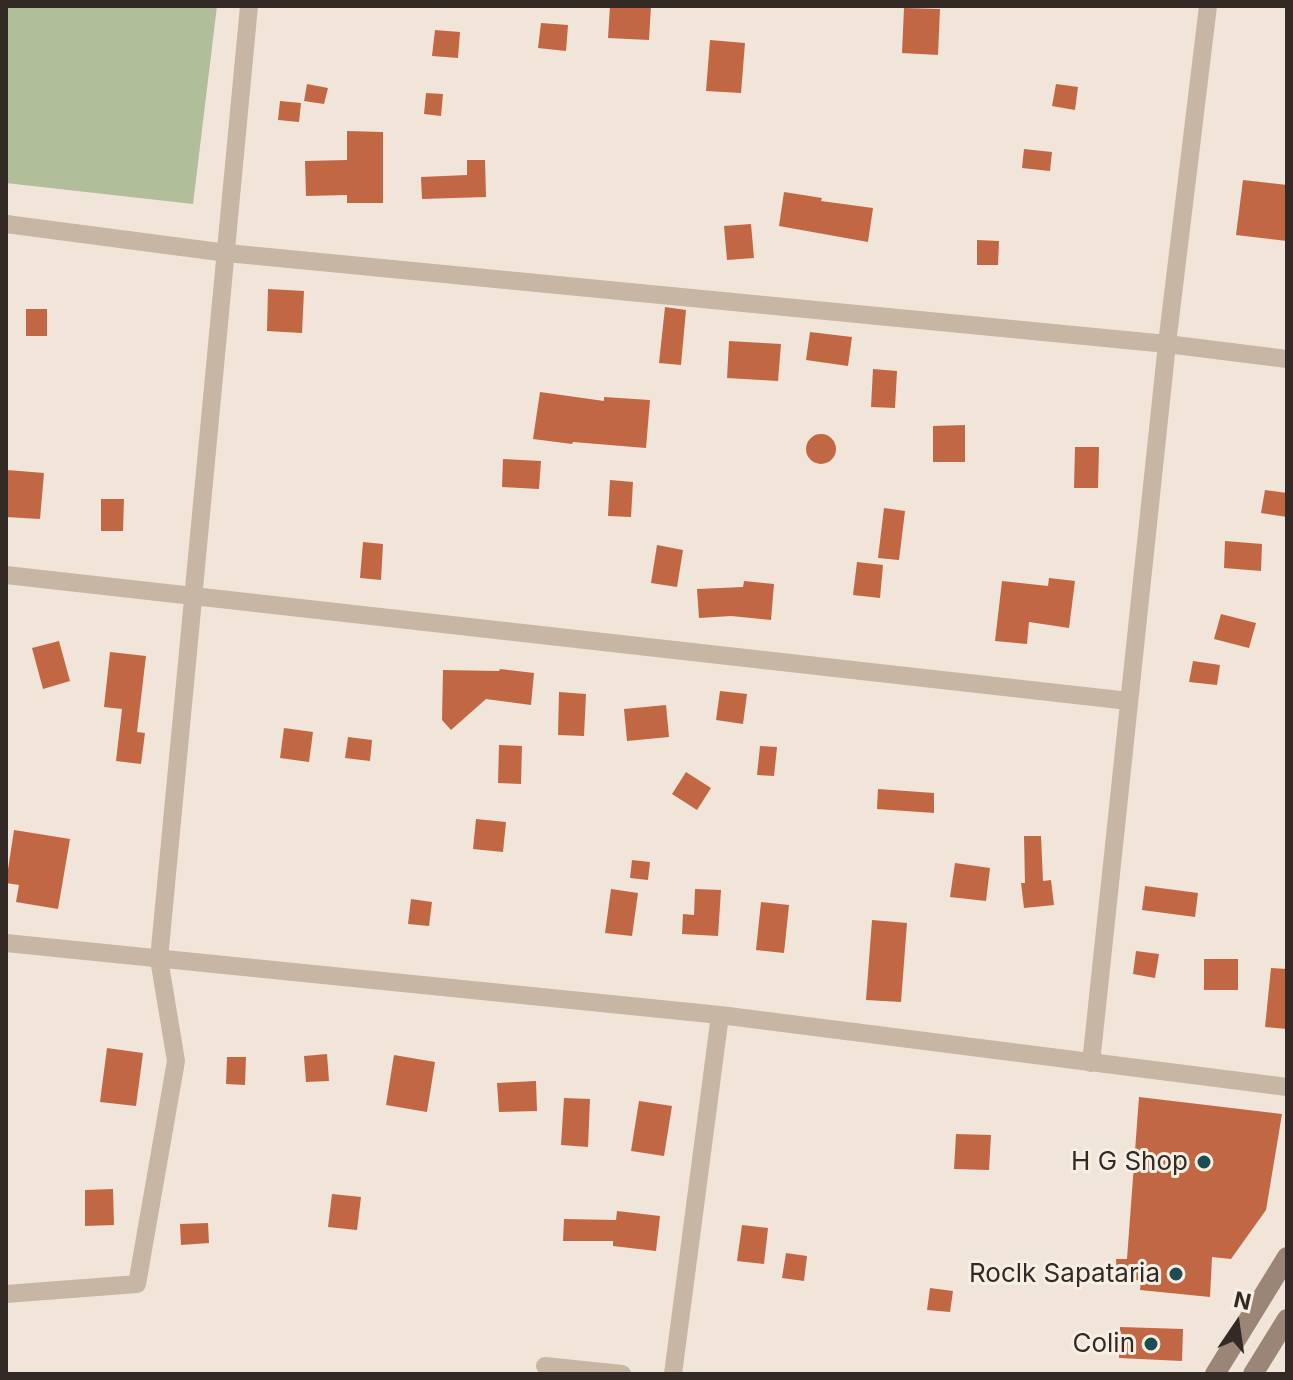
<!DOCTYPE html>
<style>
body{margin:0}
#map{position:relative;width:1293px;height:1380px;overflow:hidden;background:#f0e5d8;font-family:Inter,sans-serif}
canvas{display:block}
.frame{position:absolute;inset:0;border:8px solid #332a26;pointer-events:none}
.north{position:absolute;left:1197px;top:1284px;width:80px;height:80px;-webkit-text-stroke:6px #f8efe4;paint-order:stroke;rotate:13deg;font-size:22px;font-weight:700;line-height:32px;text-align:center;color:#332a26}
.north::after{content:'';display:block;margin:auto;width:28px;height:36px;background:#332a26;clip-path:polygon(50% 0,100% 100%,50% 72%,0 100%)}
</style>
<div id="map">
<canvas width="1293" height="1380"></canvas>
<div class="frame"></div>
<div class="north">N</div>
</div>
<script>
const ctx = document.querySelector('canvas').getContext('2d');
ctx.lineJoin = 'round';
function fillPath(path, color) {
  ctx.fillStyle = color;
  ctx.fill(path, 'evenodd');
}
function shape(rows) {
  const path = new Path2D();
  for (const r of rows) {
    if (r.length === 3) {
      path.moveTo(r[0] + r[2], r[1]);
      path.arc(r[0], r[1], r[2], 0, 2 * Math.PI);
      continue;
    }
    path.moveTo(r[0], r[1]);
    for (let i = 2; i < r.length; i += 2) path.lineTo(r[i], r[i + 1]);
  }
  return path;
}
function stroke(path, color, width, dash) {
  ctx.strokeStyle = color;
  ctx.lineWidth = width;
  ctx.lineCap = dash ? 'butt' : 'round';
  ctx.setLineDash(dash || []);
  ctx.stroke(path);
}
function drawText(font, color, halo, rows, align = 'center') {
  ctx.font = font + ' Inter,sans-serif';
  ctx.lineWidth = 6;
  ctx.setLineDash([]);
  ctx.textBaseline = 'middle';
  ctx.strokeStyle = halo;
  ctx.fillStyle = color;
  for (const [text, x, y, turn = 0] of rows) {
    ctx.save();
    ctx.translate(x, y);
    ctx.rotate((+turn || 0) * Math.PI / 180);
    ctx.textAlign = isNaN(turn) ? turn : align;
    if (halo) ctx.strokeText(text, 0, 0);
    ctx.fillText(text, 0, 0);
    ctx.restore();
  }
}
fillPath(shape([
 [6,6,217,6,193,204,6,183]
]), '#b0be99');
fillPath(shape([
 [610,6,651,6,649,40,608,38],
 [904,8,940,9,938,55,902,53],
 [541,23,568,25,566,51,538,48],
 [435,30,460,32,458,58,432,56],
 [710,40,745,43,741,93,706,91],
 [307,84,328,88,324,104,304,101],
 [1056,84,1078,87,1075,110,1052,106],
 [426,93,443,94,441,116,424,114],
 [280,101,301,103,299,122,278,120],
 [347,131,383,132,383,203,347,203,347,195,306,196,305,161,347,160],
 [1024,149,1052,152,1050,171,1022,168],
 [467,160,485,160,486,197,422,199,421,177,467,175],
 [1243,180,1287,185,1287,241,1236,235],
 [784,192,822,198,821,201,873,208,868,242,779,226],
 [751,224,754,258,727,260,724,226],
 [977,240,999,241,998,265,977,265],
 [268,289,304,291,302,333,267,331],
 [665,307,686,310,681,365,659,363],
 [26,309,47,309,47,336,26,336],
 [810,332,852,337,848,366,806,360],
 [729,341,781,344,778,381,727,378],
 [873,369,897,371,895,408,871,407],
 [540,392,604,401,604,397,650,400,646,448,573,442,572,444,533,439],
 [965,425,965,462,933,462,933,426],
 [821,449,15],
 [1075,447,1099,447,1098,488,1074,488],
 [503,459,541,461,539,489,502,487],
 [7,470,44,473,40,519,6,517],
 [610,480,633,482,631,517,608,516],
 [1265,490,1287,493,1287,517,1261,513],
 [101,499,124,499,123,531,101,531],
 [884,508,905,511,899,560,878,558],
 [1225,541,1262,544,1261,571,1224,568],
 [363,542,383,544,381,580,360,578],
 [657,545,683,550,677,587,651,583],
 [857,562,883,565,880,598,853,595],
 [1049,578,1075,581,1069,628,1029,622,1027,644,995,641,1002,581,1048,586],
 [744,581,774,584,771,620,731,616,699,618,697,589,743,587],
 [1221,614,1256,623,1249,648,1214,639],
 [59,641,70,681,43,689,32,648],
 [110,652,146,656,137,732,145,733,141,764,116,761,122,709,104,707],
 [1193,661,1220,665,1217,685,1189,682],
 [500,669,534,673,531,705,486,699,451,730,442,720,443,670,499,671],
 [720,691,747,694,743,724,716,720],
 [559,692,586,694,584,736,558,735],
 [666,705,669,737,627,741,624,709],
 [284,728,313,732,309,762,280,758],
 [348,737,372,740,370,761,345,758],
 [499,745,522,746,521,784,498,783],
 [760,746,777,747,774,776,757,775],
 [686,772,711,788,697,810,672,794],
 [878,789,934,793,934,813,877,809],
 [476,819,506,822,503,852,473,849],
 [14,830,70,839,58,909,16,902,19,885,6,883],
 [1024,836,1041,836,1043,881,1051,880,1054,905,1024,908,1021,883,1025,883],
 [632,860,650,862,648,880,630,878],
 [955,863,990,868,986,901,950,897],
 [1145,886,1198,893,1195,917,1142,910],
 [611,889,638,893,632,936,605,933],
 [695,889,721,890,718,936,682,934,683,914,694,915],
 [411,899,432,902,429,926,408,924],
 [761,902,789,905,784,953,756,950],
 [872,920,907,923,901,1002,866,1000],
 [1136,951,1159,954,1155,978,1133,974],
 [1204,959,1238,959,1238,990,1204,990],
 [1271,968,1287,969,1287,1029,1265,1027],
 [107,1048,143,1053,136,1106,100,1102],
 [327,1054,329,1081,306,1082,304,1056],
 [394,1055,435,1062,427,1112,386,1105],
 [227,1057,246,1057,245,1085,226,1084],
 [536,1081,537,1111,499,1112,497,1083],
 [1139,1097,1282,1114,1266,1210,1231,1259,1212,1257,1210,1297,1140,1290,1141,1280,1117,1281,1116,1259,1127,1259],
 [564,1098,590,1099,588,1147,561,1145],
 [639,1101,672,1106,664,1156,631,1151],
 [956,1134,991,1135,989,1170,954,1169],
 [113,1189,114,1225,85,1226,85,1190],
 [332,1194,361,1197,357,1230,328,1227],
 [617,1211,660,1216,656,1251,613,1246,613,1241,563,1241,564,1219,616,1220],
 [208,1223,209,1243,181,1245,180,1224],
 [742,1225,768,1228,764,1264,737,1261],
 [786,1253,807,1256,804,1281,782,1278],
 [930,1288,953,1291,950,1312,927,1310],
 [1120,1327,1183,1329,1182,1361,1119,1358]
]), '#c26744');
stroke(shape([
 [6,224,227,253,1167,344,1287,359],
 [6,575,1129,701],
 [6,943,720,1015,1287,1087],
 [1091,1063,1167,344,1208,6],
 [6,1294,137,1284,176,1061,159,959,249,6],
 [545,1366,622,1374],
 [673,1374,720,1015]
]), '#c7b6a4', 18);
stroke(shape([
 [1215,1374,1287,1257],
 [1253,1374,1287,1319]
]), '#9b8576', 20);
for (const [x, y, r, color] of [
 [1204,1162,8,"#1d4d53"],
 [1176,1274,8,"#1d4d53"],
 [1151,1344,8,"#1d4d53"]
]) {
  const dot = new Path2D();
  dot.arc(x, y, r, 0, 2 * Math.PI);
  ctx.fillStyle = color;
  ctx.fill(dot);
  stroke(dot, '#f8efe4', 3);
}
drawText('26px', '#332a26', '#f8efe4', [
 ["H G Shop",1188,1162],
 ["Roclk Sapataria",1160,1274],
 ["Colin",1135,1344]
], 'right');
</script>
